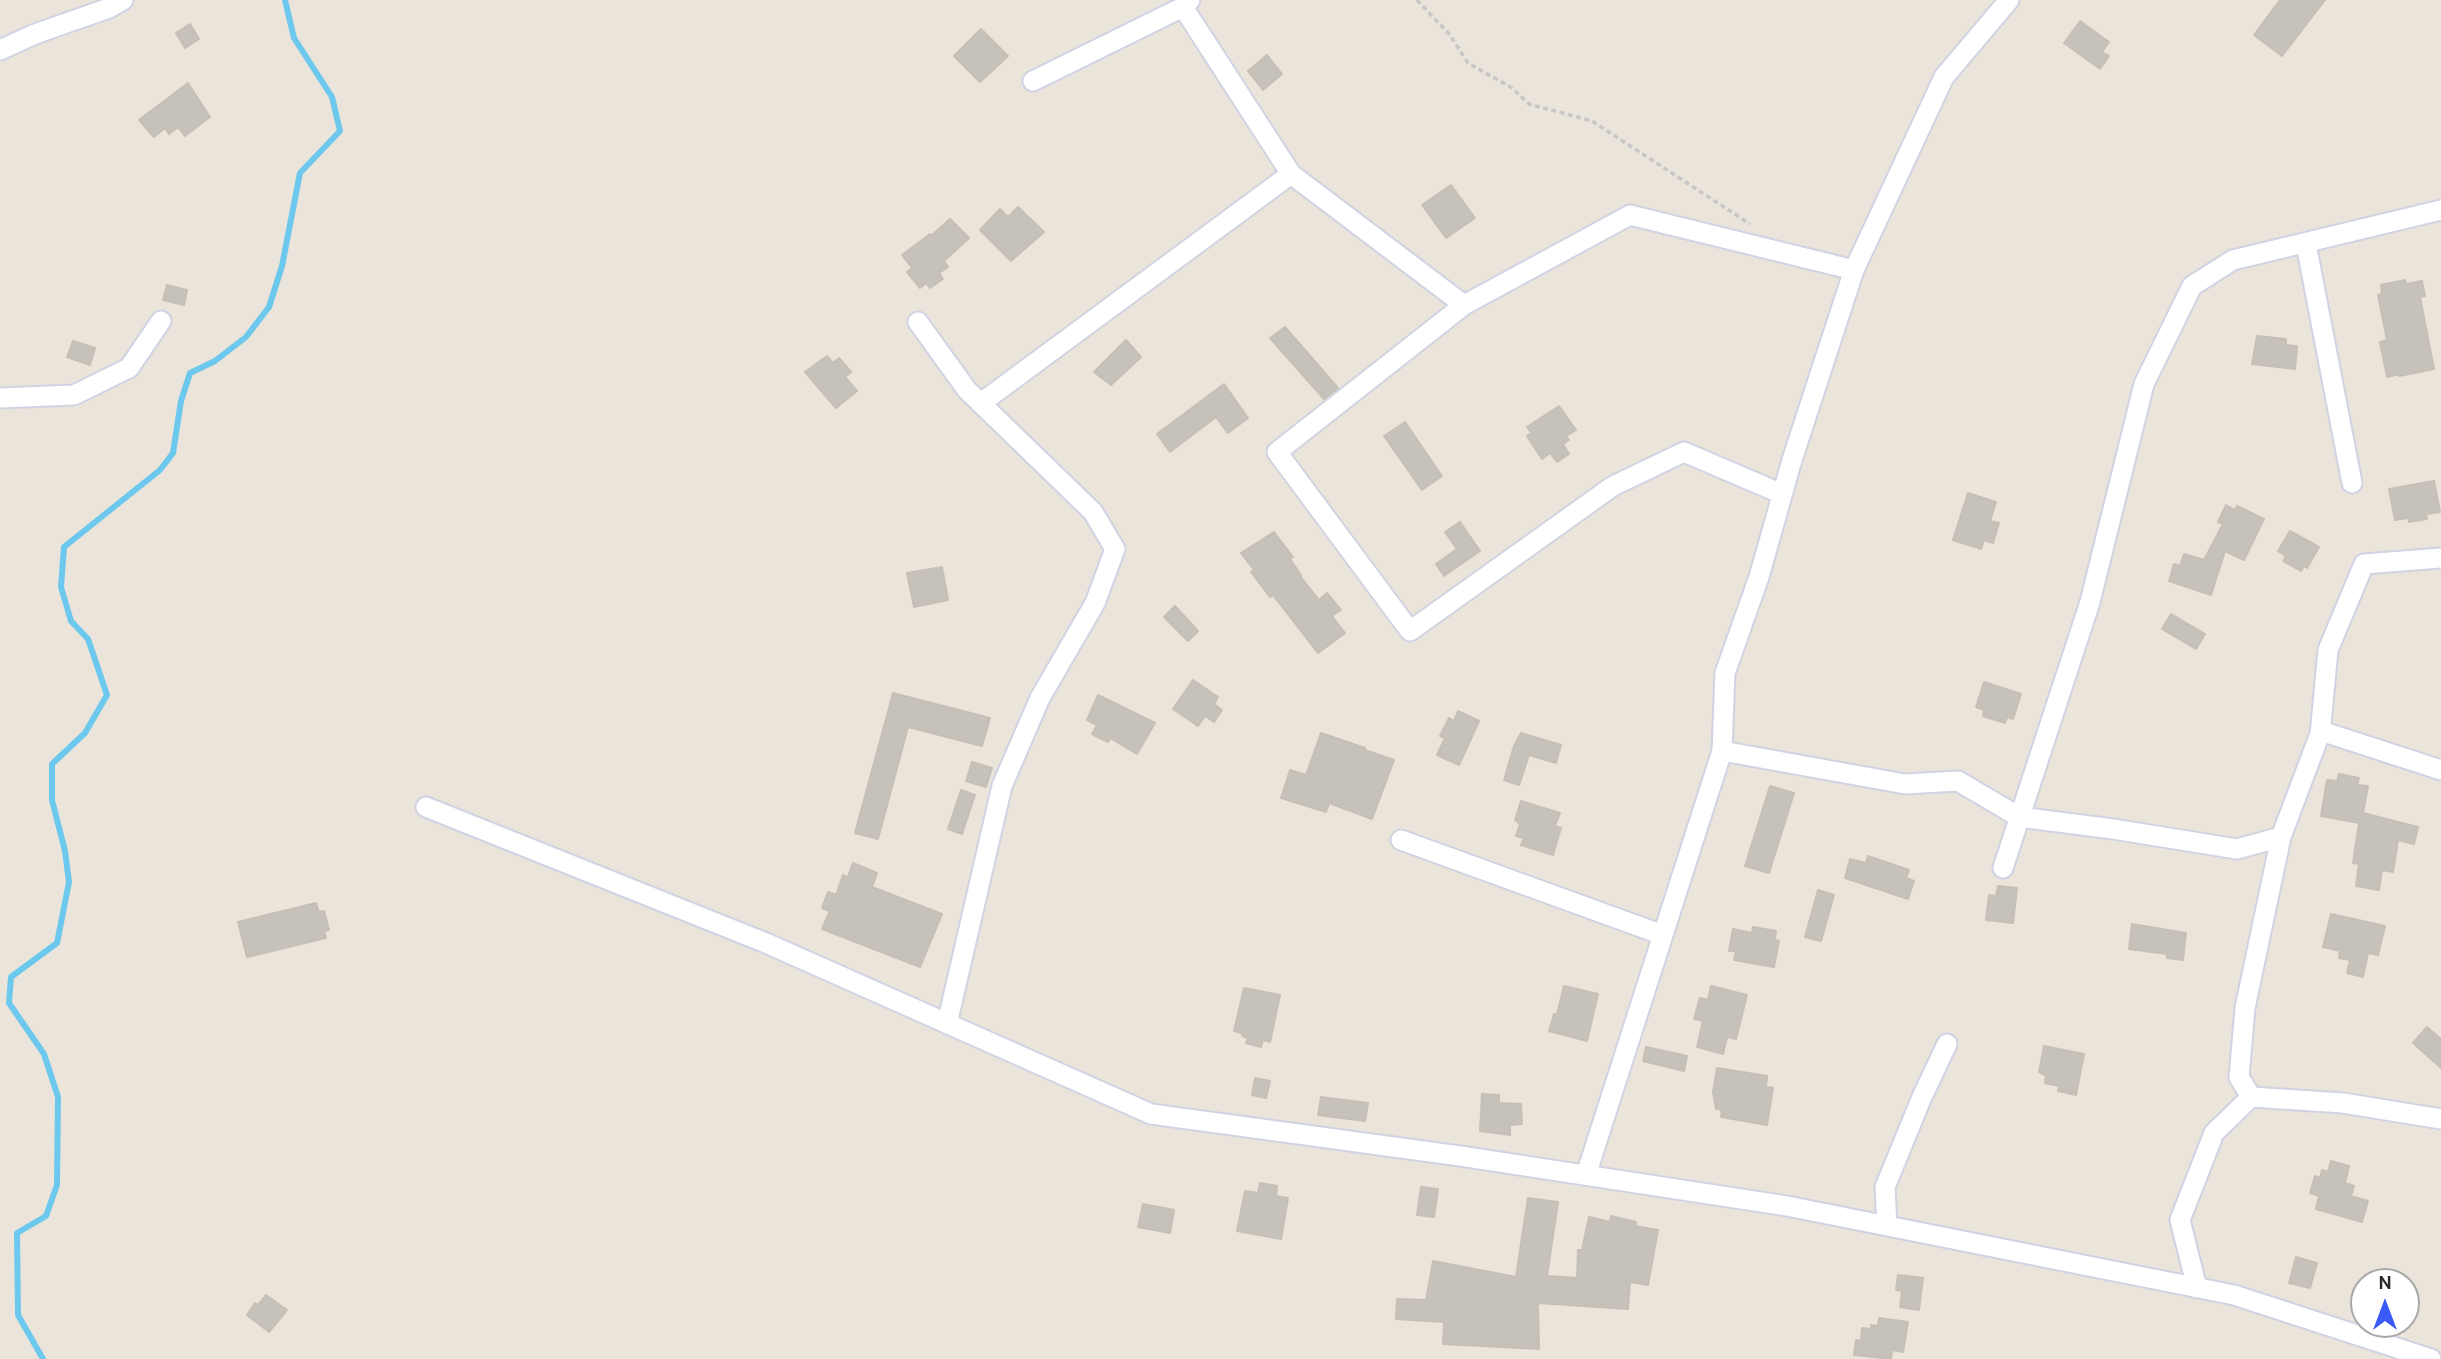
<!DOCTYPE html>
<style>
body{margin:0}
#map{position:relative;width:2441px;height:1359px;overflow:hidden;background:#ebe4da;font-family:Overpass,sans-serif}
canvas{display:block}
.north{position:absolute;left:2350px;top:1268px;width:70px;height:70px;box-sizing:border-box;background:#fff;border:2px solid #a9a9a9;border-radius:50%;rotate:0deg;font-size:19px;font-weight:700;line-height:28px;text-align:center;color:#292929}
.north::after{content:'';display:block;margin:auto;width:24px;height:32px;background:#3a59f9;clip-path:polygon(50% 0,100% 100%,50% 72%,0 100%)}
</style>
<div id="map">
<canvas width="2441" height="1359"></canvas>
<div class="north">N</div>
</div>
<script>
const ctx = document.querySelector('canvas').getContext('2d');
ctx.lineJoin = 'round';
function shape(rows) {
  const path = new Path2D();
  for (const r of rows) {
    path.moveTo(r[0], r[1]);
    for (let i = 2; i < r.length; i += 2) path.lineTo(r[i], r[i + 1]);
  }
  return path;
}
function stroke(path, color, width, dash) {
  ctx.strokeStyle = color;
  ctx.lineWidth = width;
  ctx.lineCap = dash ? 'butt' : 'round';
  ctx.setLineDash(dash || []);
  ctx.stroke(path);
}
function fillPath(path, color) {
  ctx.fillStyle = color;
  ctx.fill(path, 'evenodd');
}
stroke(shape([
 [43,1359,18,1315,17,1233,46,1216,57,1185,58,1097,44,1054,9,1003,11,977,57,943,69,882,65,851,52,800,52,764,85,733,107,695,88,639,71,621,61,587,64,547,160,470,173,453,181,401,190,373,215,361,246,337,269,307,282,266,300,173,340,131,332,97,294,38,285,0]
]), '#6dc8ee', 6);
const building = shape([
 [2280,0,2325,0,2282,56,2254,35,2280,0],
 [2080,21,2109,42,2102,52,2109,56,2100,69,2064,43,2080,21],
 [190,24,199,39,185,48,176,33,190,24],
 [981,29,1008,56,980,82,954,56,981,29],
 [1267,55,1282,74,1263,90,1248,71,1267,55],
 [188,83,210,117,185,136,178,127,169,134,165,128,154,137,139,120,188,83],
 [1451,185,1475,218,1446,238,1422,205,1451,185],
 [1018,207,1044,232,1011,261,980,230,1000,209,1008,217,1018,207],
 [950,219,969,238,944,261,948,267,939,273,943,279,930,288,926,283,920,288,907,272,912,268,902,255,930,234,931,236,950,219],
 [2405,280,2406,284,2422,281,2425,296,2420,297,2434,369,2399,376,2399,374,2387,377,2380,342,2387,340,2378,295,2382,294,2381,285,2405,280],
 [167,285,187,290,184,305,163,300,167,285],
 [1285,327,1338,388,1324,399,1270,338,1285,327],
 [2257,336,2286,339,2286,345,2297,346,2295,369,2252,364,2257,336],
 [1126,340,1141,357,1111,385,1094,372,1126,340],
 [73,341,95,348,90,365,67,357,73,341],
 [827,356,833,363,839,358,851,372,845,377,857,391,836,408,805,372,827,356],
 [1224,384,1248,418,1228,433,1216,417,1170,452,1157,434,1224,384],
 [1559,406,1576,430,1566,436,1569,440,1563,444,1569,454,1557,462,1550,453,1542,459,1527,436,1532,433,1527,427,1559,406],
 [1405,422,1442,476,1422,490,1384,436,1405,422],
 [2434,481,2440,512,2426,514,2427,519,2409,522,2408,518,2395,520,2389,489,2434,481],
 [1968,493,1996,502,1990,521,1999,523,1993,543,1984,540,1981,549,1953,540,1968,493],
 [2226,505,2235,510,2237,506,2264,519,2244,560,2225,551,2211,595,2169,581,2174,564,2180,566,2184,554,2204,560,2223,524,2218,522,2226,505],
 [1460,522,1480,551,1444,576,1436,564,1457,549,1445,532,1460,522],
 [2290,531,2319,547,2307,568,2304,566,2301,571,2283,561,2286,556,2278,551,2290,531],
 [1274,532,1293,557,1290,559,1301,575,1300,576,1319,600,1327,593,1341,610,1332,616,1345,633,1318,653,1273,595,1270,597,1251,572,1254,570,1241,553,1274,532],
 [942,567,948,600,914,607,907,573,942,567],
 [1175,606,1198,631,1188,641,1164,617,1175,606],
 [2171,614,2205,634,2196,649,2162,629,2171,614],
 [1193,680,1218,697,1214,704,1222,710,1214,722,1205,716,1198,726,1173,709,1193,680],
 [1984,682,2021,694,2013,719,2007,717,2005,723,1983,716,1984,710,1976,707,1984,682],
 [893,693,990,718,982,746,908,727,878,839,855,833,893,693],
 [1098,695,1155,723,1137,754,1110,738,1108,742,1092,734,1097,725,1087,720,1098,695],
 [1458,711,1479,721,1459,765,1437,755,1445,738,1440,736,1449,718,1454,721,1458,711],
 [1321,733,1365,748,1365,750,1394,760,1372,819,1329,803,1326,812,1281,798,1290,770,1306,775,1321,733],
 [1521,733,1561,745,1556,763,1529,755,1519,785,1504,780,1514,746,1521,733],
 [972,762,992,768,986,787,966,781,972,762],
 [2339,774,2359,778,2357,785,2368,786,2363,813,2418,827,2414,844,2398,840,2393,872,2382,870,2379,890,2356,886,2359,864,2353,863,2359,823,2321,816,2327,780,2337,781,2339,774],
 [1770,786,1794,793,1769,873,1745,866,1770,786],
 [961,790,975,795,962,834,948,829,961,790],
 [1521,801,1560,813,1555,826,1561,828,1553,855,1521,845,1524,838,1516,836,1520,824,1515,820,1521,801],
 [1868,856,1909,870,1906,878,1914,881,1908,899,1845,878,1850,859,1866,863,1868,856],
 [853,863,877,873,872,887,942,914,920,967,822,929,830,911,822,908,828,892,836,895,843,875,848,877,853,863],
 [1998,886,2017,888,2013,923,1986,920,1989,895,1996,896,1998,886],
 [1818,890,1834,895,1821,941,1805,937,1818,890],
 [316,903,319,912,324,911,329,930,324,931,326,938,247,957,238,922,316,903],
 [2331,914,2385,926,2378,955,2368,953,2363,977,2347,973,2350,960,2339,958,2340,951,2323,947,2331,914],
 [2132,924,2186,933,2183,960,2167,958,2167,954,2129,949,2132,924],
 [1753,927,1776,931,1775,940,1779,941,1774,967,1734,960,1736,951,1729,951,1733,929,1752,933,1753,927],
 [1564,986,1598,994,1587,1041,1549,1031,1554,1014,1557,1014,1564,986],
 [1711,986,1747,995,1736,1039,1727,1037,1723,1054,1697,1047,1703,1021,1694,1019,1700,998,1708,1000,1711,986],
 [1244,988,1280,995,1270,1042,1263,1040,1261,1047,1246,1043,1248,1038,1242,1036,1242,1033,1234,1031,1244,988],
 [2427,1027,2441,1039,2441,1068,2413,1043,2427,1027],
 [2044,1046,2084,1054,2076,1095,2058,1091,2059,1086,2045,1083,2046,1076,2039,1072,2044,1046],
 [1646,1047,1687,1056,1684,1071,1643,1061,1646,1047],
 [1717,1068,1767,1076,1766,1087,1773,1088,1767,1125,1721,1117,1722,1110,1716,1109,1713,1092,1717,1068],
 [1255,1078,1270,1081,1266,1098,1252,1095,1255,1078],
 [1482,1094,1499,1095,1499,1103,1521,1104,1522,1124,1510,1125,1510,1135,1480,1131,1482,1094],
 [1321,1097,1368,1103,1365,1121,1318,1115,1321,1097],
 [2331,1161,2349,1166,2345,1183,2354,1186,2351,1196,2368,1201,2362,1222,2316,1209,2319,1196,2310,1193,2315,1176,2320,1178,2322,1170,2328,1172,2331,1161],
 [1260,1183,1277,1186,1276,1196,1288,1198,1281,1239,1237,1231,1245,1191,1258,1193,1260,1183],
 [1421,1187,1438,1189,1434,1217,1417,1215,1421,1187],
 [1528,1198,1558,1202,1547,1276,1577,1278,1578,1250,1582,1250,1589,1217,1610,1222,1611,1216,1636,1222,1635,1226,1658,1230,1648,1285,1630,1282,1628,1309,1538,1303,1539,1349,1443,1344,1444,1322,1396,1319,1397,1299,1426,1300,1433,1261,1516,1277,1528,1198],
 [1143,1204,1174,1210,1170,1233,1138,1227,1143,1204],
 [2296,1257,2317,1263,2310,1288,2289,1283,2296,1257],
 [1898,1275,1923,1278,1919,1310,1900,1307,1902,1291,1896,1290,1898,1275],
 [266,1295,287,1310,269,1332,247,1315,255,1303,258,1305,266,1295],
 [1879,1318,1908,1322,1903,1352,1892,1350,1891,1359,1854,1355,1856,1340,1861,1341,1862,1328,1871,1329,1871,1325,1878,1326,1879,1318]
]);
fillPath(building, '#c6c1ba');
stroke(building, '#c6c0b4', 2);
const street = shape([
 [1183,7,1291,174,1464,305],
 [0,50,35,34,109,8,123,0],
 [1033,81,1183,7,1190,0],
 [2306,244,2352,483],
 [918,322,967,390,1093,512,1115,549,1095,603,1040,698,1002,786,947,1024],
 [0,398,74,395,129,368,161,321],
 [981,403,1291,174],
 [1782,494,1684,452,1613,486,1410,631,1277,452,1464,305,1630,215,1854,270],
 [2320,735,2328,650,2364,564,2441,558],
 [1722,751,1905,784,1958,781,2019,817,2113,829,2237,849,2281,837],
 [426,807,766,943,1151,1114,1460,1156,1787,1206,2234,1295,2431,1359],
 [1401,840,1663,935],
 [2003,868,2090,602,2144,384,2192,286,2233,260,2441,210],
 [2251,1097,2239,1077,2245,1008,2281,837,2321,731,2441,770],
 [1586,1175,1722,751,1725,673,1759,577,1792,460,1854,270,1944,77,2009,0],
 [1887,1226,1885,1187,1922,1097,1947,1044],
 [2197,1288,2180,1220,2214,1133,2251,1097,2343,1103,2441,1119]
]);
stroke(street, '#d0d3e2', 23);
stroke(shape([
 [1417,0,1450,35,1468,63,1512,88,1529,104,1592,121,1750,224]
]), '#c7c7c7', 3.5, [5, 3.5]);
stroke(street, '#fff', 19);
</script>
